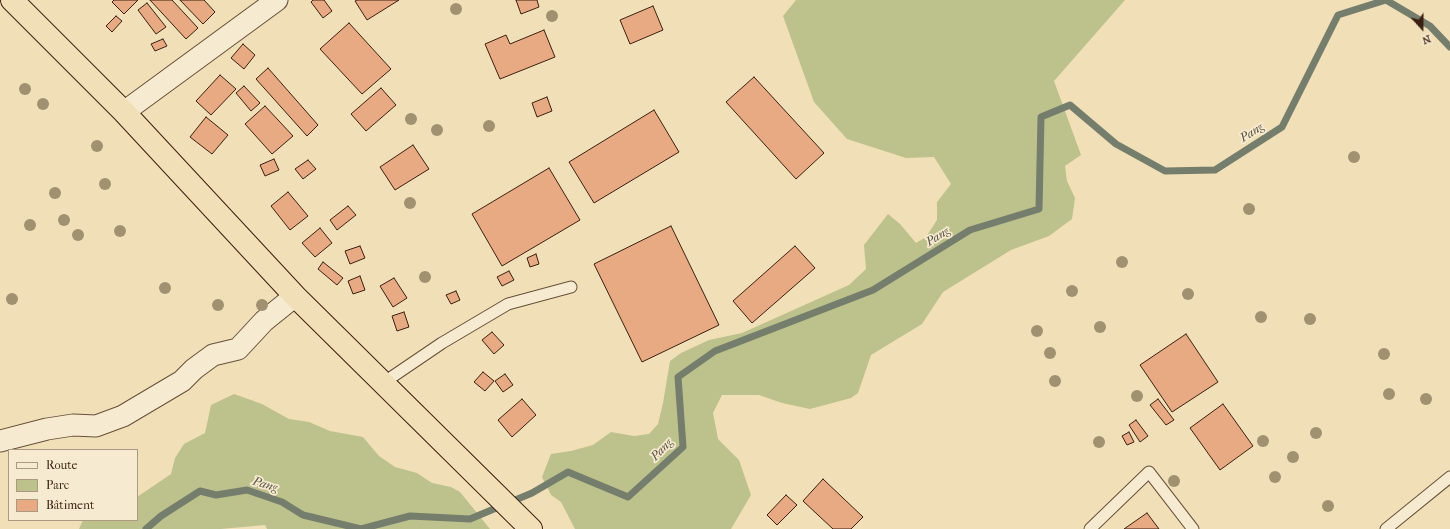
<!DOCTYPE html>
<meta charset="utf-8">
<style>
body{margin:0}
#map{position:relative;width:1450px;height:529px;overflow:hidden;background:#f1e0b7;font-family:"IM FELL French Canon",serif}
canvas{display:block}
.legend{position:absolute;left:8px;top:449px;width:130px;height:72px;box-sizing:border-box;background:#f6ebd0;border:1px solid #ab9983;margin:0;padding:5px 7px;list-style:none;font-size:12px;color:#3b1f10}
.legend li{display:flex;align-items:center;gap:8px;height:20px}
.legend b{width:20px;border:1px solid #ab9983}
.north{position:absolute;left:1402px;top:8px;width:40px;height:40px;-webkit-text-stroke:3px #f6ebd0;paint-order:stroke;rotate:159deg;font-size:11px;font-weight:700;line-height:16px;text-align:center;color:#3b1f10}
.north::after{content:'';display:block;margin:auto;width:14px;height:18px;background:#3b1f10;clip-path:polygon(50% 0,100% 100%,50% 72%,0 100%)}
</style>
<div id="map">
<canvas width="1450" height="529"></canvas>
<ul class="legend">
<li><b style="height:5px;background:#f6ebd0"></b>Route</li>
<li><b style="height:11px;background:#bdc18c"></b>Parc</li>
<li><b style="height:11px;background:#e8aa83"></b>Bâtiment</li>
</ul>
<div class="north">N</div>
</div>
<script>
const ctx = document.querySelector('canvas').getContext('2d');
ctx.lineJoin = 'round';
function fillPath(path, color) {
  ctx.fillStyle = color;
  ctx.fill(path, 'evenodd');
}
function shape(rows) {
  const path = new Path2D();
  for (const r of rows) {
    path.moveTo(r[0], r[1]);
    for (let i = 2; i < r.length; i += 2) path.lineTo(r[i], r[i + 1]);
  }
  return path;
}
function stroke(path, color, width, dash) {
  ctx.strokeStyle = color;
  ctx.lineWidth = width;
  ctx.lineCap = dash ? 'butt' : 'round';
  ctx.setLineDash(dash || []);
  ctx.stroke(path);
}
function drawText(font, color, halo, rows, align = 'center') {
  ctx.font = font + ' "IM FELL French Canon",serif';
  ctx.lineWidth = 3.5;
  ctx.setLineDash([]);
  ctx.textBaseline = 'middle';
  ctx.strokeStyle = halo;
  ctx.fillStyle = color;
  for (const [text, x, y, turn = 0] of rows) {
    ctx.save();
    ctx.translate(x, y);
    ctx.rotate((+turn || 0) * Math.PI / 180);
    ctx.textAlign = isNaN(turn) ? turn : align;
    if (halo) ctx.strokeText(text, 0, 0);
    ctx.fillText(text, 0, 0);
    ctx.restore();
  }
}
fillPath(shape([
 [796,0,1125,0,1054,81,1081,155,1065,166,1067,181,1075,198,1072,219,1049,236,1011,250,943,292,922,324,871,355,858,393,851,398,810,409,782,403,759,395,722,395,713,413,718,439,739,460,751,495,731,529,575,529,561,502,551,495,542,477,551,454,571,451,593,445,611,432,634,436,649,434,658,424,663,403,670,361,681,353,709,340,742,333,849,285,866,269,864,245,888,214,900,224,916,243,926,237,937,220,937,202,951,184,934,157,906,158,847,139,814,102,783,16],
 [234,394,262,404,289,419,309,422,330,431,363,437,379,456,395,467,417,473,432,483,451,487,460,492,490,529,267,529,265,525,221,529,79,529,83,520,137,520,137,497,171,474,175,458,184,444,205,433,211,405]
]), '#bdc18c');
stroke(shape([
 [146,529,161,516,200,491,216,495,247,490,282,502,303,515,361,529,410,516,470,519,532,493,568,472,628,497,683,447,678,377,715,351,873,290,970,230,1039,209,1041,117,1070,105,1116,144,1165,171,1215,170,1282,127,1338,15,1386,0,1430,26,1450,47]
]), '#757e6c', 7);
const building = shape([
 [114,0,138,0,124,14,112,2,114,0],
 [150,0,172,0,198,28,186,39,150,0],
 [180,0,204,0,215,12,203,24,180,0],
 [313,0,324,0,332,11,323,18,311,2,313,0],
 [357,0,399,0,367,20,355,1,357,0],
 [516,0,537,0,539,7,521,14,516,0],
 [147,3,166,27,156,34,138,10,147,3],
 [653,6,663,30,630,44,620,20,653,6],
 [116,16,122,21,112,32,106,26,116,16],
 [349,23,391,69,362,94,320,49,349,23],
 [544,30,555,57,500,79,485,44,506,35,510,44,544,30],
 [163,39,167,46,155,51,151,44,163,39],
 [243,44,255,55,244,69,231,58,243,44],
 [268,68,318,125,307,136,256,79,268,68],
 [220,75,236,89,211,115,196,101,220,75],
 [754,77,824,153,796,179,726,102,754,77],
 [244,86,260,103,251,111,236,93,244,86],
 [381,88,396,105,366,131,351,114,381,88],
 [547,97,552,111,537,117,532,103,547,97],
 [265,106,293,136,272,154,245,124,265,106],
 [654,110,679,152,594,203,569,162,654,110],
 [206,117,228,135,212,154,190,137,206,117],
 [413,145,429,169,395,190,380,167,413,145],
 [274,159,279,170,265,176,260,165,274,159],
 [308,160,316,169,303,179,295,169,308,160],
 [549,168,580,220,502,266,472,214,549,168],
 [288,192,308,216,290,230,271,206,288,192],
 [348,206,356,215,337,230,330,220,348,206],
 [671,226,719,325,642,362,594,264,671,226],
 [320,228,332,243,315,257,302,243,320,228],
 [360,246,365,258,350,264,345,251,360,246],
 [795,246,815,268,752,323,733,301,795,246],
 [536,254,539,264,530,267,527,258,536,254],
 [323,262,343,278,337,285,318,269,323,262],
 [509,271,514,280,502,286,497,277,509,271],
 [360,276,365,290,353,294,348,281,360,276],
 [394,278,407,298,393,307,380,286,394,278],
 [456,291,460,300,451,304,446,295,456,291],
 [404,312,409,327,397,331,392,316,404,312],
 [492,332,504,345,494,354,482,340,492,332],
 [1186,334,1218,382,1172,412,1140,365,1186,334],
 [483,372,494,381,485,391,474,382,483,372],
 [505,374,513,385,503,392,495,381,505,374],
 [522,399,536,415,512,437,498,420,522,399],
 [1158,399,1174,420,1166,425,1150,405,1158,399],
 [1223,404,1253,446,1220,470,1190,428,1223,404],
 [1136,420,1148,436,1140,442,1129,425,1136,420],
 [1129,432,1134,442,1127,445,1122,436,1129,432],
 [823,479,863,517,851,529,833,529,803,501,823,479],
 [786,495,797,505,777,525,767,515,786,495],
 [1147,513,1159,529,1124,529,1147,513]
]);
fillPath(building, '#e8aa83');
stroke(building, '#3b1f10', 1);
const lane = shape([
 [383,383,442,343,508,304,571,287],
 [1090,529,1149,472,1193,529],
 [1386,529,1450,477]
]);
const street = shape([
 [124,112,277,0],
 [0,441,47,429,73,425,96,426,123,416,182,381,194,369,213,355,238,349,264,321,295,296]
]);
const highway = shape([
 [12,0,124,112,295,296,531,529]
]);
stroke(lane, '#684f3a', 13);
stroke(street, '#684f3a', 23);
stroke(highway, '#3b1f10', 24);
stroke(lane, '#f6ebd0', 11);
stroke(street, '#f6ebd0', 21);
stroke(highway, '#f1e0b7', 22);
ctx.fillStyle = '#a29170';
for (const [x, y] of [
 [456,9],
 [552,16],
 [25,89],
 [43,104],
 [411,119],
 [489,126],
 [437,130],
 [97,146],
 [1354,157],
 [105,184],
 [55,193],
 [410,203],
 [1249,209],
 [64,220],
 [30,225],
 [120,231],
 [78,235],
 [1122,262],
 [425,277],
 [165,288],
 [1072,291],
 [1188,294],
 [12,299],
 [218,305],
 [262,305],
 [1261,317],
 [1310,319],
 [1100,327],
 [1037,331],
 [1050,353],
 [1384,354],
 [1055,381],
 [1389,394],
 [1137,396],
 [1426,399],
 [1316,433],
 [1263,441],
 [1099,442],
 [1293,457],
 [1275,477],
 [1174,481],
 [1328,506]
]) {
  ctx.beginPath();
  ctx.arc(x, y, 6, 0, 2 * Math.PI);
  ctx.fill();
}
drawText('italic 12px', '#584f3e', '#f6ebd0', [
 ["Pang",1252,133,-33],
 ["Pang",938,237,-32],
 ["Pang",662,450,-46],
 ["Pang",265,485,17]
]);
</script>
